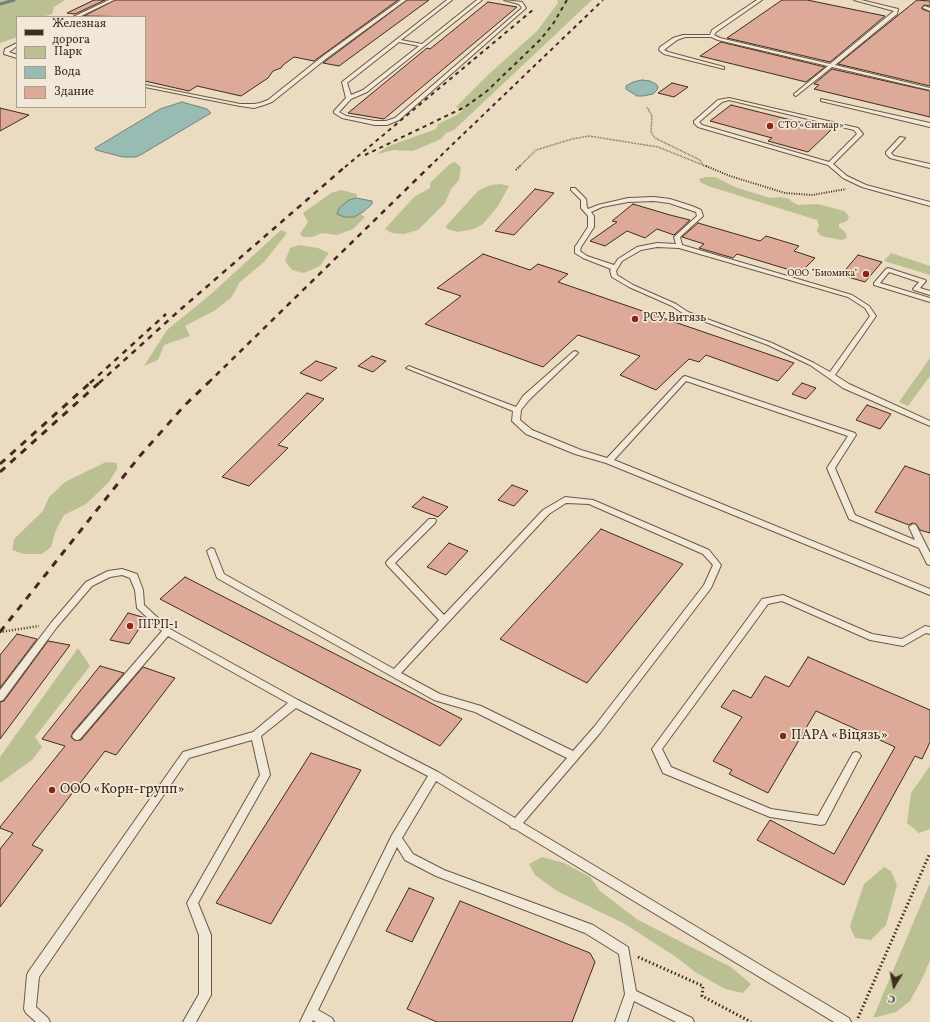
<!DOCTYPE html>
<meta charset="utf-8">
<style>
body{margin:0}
#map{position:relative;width:930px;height:1022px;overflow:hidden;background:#ebdcc1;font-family:Vollkorn,serif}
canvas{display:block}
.legend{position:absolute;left:16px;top:16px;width:130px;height:92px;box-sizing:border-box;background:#f2e8d7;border:1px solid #aa9d8c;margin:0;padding:5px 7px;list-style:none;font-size:12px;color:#3f2c1c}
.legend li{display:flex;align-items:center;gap:8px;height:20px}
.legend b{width:20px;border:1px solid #aa9d8c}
.north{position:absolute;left:874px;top:966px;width:40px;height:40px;-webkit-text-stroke:3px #f2e8d7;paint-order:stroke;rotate:190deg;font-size:11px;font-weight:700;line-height:16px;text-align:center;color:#3f2c1c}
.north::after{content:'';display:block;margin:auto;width:14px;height:18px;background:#3f2c1c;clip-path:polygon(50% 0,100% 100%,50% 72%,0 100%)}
</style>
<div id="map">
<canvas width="930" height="1022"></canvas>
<ul class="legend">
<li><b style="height:5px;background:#3f2c1c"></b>Железная дорога</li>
<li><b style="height:11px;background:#bac091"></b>Парк</li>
<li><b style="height:11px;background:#98bcb3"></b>Вода</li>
<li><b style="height:11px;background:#dda999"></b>Здание</li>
</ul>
<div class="north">С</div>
</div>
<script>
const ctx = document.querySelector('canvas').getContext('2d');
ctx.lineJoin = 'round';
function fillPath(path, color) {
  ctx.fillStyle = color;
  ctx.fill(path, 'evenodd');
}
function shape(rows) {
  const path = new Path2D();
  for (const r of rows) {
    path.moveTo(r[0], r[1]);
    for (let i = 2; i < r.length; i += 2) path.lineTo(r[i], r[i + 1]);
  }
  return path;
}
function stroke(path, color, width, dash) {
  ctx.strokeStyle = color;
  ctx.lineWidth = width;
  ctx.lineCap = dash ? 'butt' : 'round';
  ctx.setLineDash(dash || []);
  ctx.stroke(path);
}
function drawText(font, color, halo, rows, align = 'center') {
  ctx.font = font + ' Vollkorn,serif';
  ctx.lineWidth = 3.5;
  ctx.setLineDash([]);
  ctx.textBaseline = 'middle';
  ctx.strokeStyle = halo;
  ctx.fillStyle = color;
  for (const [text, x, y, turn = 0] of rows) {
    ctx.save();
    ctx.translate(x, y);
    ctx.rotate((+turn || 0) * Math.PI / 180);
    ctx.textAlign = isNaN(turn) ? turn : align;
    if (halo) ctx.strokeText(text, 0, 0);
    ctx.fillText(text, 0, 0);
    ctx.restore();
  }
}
fillPath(shape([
 [0,0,65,0,54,7,52,14,42,17,17,17,17,37,0,43],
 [557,0,592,0,454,130,446,133,441,139,413,151,393,150,378,154,379,152,389,146,436,129,438,124,457,115,463,110,456,107,488,75,537,31,558,3],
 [455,162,461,167,459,180,451,189,445,203,418,230,404,234,392,233,385,229,414,197,430,188,430,183,450,164],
 [706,177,715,177,735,187,770,198,780,197,790,199,791,201,798,205,818,204,844,211,849,216,847,221,839,224,839,227,846,233,847,238,841,240,821,236,817,231,819,225,817,220,708,186,700,182,699,179],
 [501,184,509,186,498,206,483,224,474,229,458,232,447,229,446,226,479,190,491,185],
 [341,190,357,194,356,198,349,200,354,217,360,214,365,217,353,229,337,235,322,233,312,237,303,237,300,234,308,222,303,213,331,193],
 [281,230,287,233,264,262,240,282,231,298,214,311,185,326,190,336,164,345,158,360,144,366,167,330,211,294],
 [299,245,318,248,329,253,320,266,304,273,292,270,285,261,290,248],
 [891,253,930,266,930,275,884,261],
 [930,358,930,376,908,406,899,402],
 [106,462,117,463,117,469,109,482,86,504,64,515,56,530,51,547,42,554,24,554,12,550,14,539,43,511,49,497,65,482],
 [78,648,90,666,35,737,42,747,32,760,0,783,0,757],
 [930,766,930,829,919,833,907,823,911,793],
 [542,857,564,863,590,877,600,891,638,920,731,967,751,984,743,993,725,989,695,972,676,957,625,924,557,891,535,875,529,864],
 [884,867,891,871,897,885,886,925,871,940,855,938,850,926,864,884],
 [930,883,930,960,923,977,910,1001,896,1012,873,1018]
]), '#bac091');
const water = shape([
 [642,80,650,81,656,84,658,87,657,90,653,94,643,96,637,96,626,89,626,86,633,82,642,80],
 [182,102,207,109,211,113,142,154,136,157,123,157,96,150,95,148,160,109,182,102],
 [356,198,372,201,372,204,363,212,354,217,344,217,337,214,339,208,349,200,356,198]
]);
fillPath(water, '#98bcb3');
stroke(water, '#748277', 1);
stroke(shape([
 [0,4,14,0]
]), '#748277', 3);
const building = shape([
 [94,0,105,0,75,14,67,13,94,0],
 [115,0,398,0,314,61,294,57,283,65,281,68,273,71,268,78,241,96,197,86,189,91,145,81,145,17,84,16,115,0],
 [407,0,429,0,339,66,323,63,407,0],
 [782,0,807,0,885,16,830,62,727,38,782,0],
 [917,0,930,1,930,6,924,5,922,7,922,9,930,12,930,86,838,64,917,0],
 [488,2,517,7,384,119,348,113,427,48,430,49,488,2],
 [721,42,825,67,806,82,700,56,721,42],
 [832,69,930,91,930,117,814,89,819,85,814,84,832,69],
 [672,83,688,87,674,97,658,93,672,83],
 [731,105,831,130,808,152,768,141,772,138,710,121,731,105],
 [0,108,29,115,0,131,0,108],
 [535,189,554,193,514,235,495,231,535,189],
 [633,204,670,215,690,220,674,235,657,229,645,238,627,231,605,246,590,241,617,222,612,221,633,204],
 [698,223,760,241,766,236,799,246,794,251,815,258,800,273,737,254,733,258,699,248,704,244,682,237,698,223],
 [483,254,530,270,538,264,568,274,558,282,794,363,778,381,706,355,699,362,689,359,656,390,620,375,640,356,578,335,543,367,425,324,461,296,437,288,483,254],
 [858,255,882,262,865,282,841,275,858,255],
 [372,356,386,361,373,372,358,366,372,356],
 [316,361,337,368,321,381,300,373,316,361],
 [802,383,816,388,806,399,792,394,802,383],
 [307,393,324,399,278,445,288,448,249,486,222,477,307,393],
 [867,405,891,414,880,429,856,420,867,405],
 [905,466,930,475,930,533,920,530,916,524,912,523,909,525,875,512,905,466],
 [512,485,528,491,514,506,498,500,512,485],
 [423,497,448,507,438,517,412,507,423,497],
 [601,529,683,564,587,683,500,639,601,529],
 [449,543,468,551,446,575,427,567,449,543],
 [185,577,462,719,440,746,160,599,185,577],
 [128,613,146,618,129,644,110,640,128,613],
 [17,634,37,639,0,688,0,655,17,634],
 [48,641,70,645,0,739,0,702,4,701,48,641],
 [808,657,930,710,930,742,922,759,915,756,844,885,757,840,770,820,834,854,895,747,816,711,768,793,729,774,732,770,713,761,742,717,721,707,733,690,751,698,765,676,789,687,808,657],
 [100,666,124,673,73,732,71,737,74,740,81,740,143,667,175,678,116,755,105,751,32,845,43,850,0,907,0,849,13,833,0,828,0,827,65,746,42,739,100,666],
 [311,753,361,770,271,924,216,903,311,753],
 [409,888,434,898,412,942,386,931,409,888],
 [460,901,590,953,595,962,572,1022,437,1022,407,1009,460,901]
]);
fillPath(building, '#dda999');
stroke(building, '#3f2c1c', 1);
const service = shape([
 [109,0,114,0,79,17,73,17,109,0],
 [401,0,406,0,327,58,272,102,264,105,254,108,240,106,145,87,145,85,240,104,254,104,260,103,268,100,323,56,401,0],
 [447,0,452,0,401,40,422,44,477,0,482,0,367,92,351,99,339,112,346,116,375,121,386,121,395,118,522,8,519,4,504,0,522,2,526,8,399,120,387,125,375,125,342,118,334,113,334,111,346,98,342,82,447,0],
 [399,42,419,46,363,90,351,95,347,83,399,42],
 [757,0,762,0,716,32,714,35,720,38,830,64,894,11,854,0,861,0,898,9,897,14,835,65,930,88,930,90,832,67,796,96,794,95,794,94,828,66,718,40,711,37,685,37,677,40,664,50,668,52,724,67,724,69,664,54,659,50,660,47,673,38,683,35,710,35,712,30,757,0],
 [925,6,930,8,930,11,923,8,923,7,925,6],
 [17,43,17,46,9,52,17,55,17,58,4,54,5,49,17,43],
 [729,98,858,128,863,134,833,164,847,176,866,185,930,202,930,206,862,187,843,178,828,165,698,127,694,123,694,121,718,100,729,98],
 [729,100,854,130,857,134,829,162,702,125,699,122,722,102,729,100],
 [821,99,930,123,930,127,821,101,821,99],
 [900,137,905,138,891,153,894,156,930,164,930,168,890,158,886,154,886,152,900,137],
 [571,188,575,188,586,199,587,208,588,209,598,205,628,198,654,197,670,199,692,206,701,210,703,216,680,237,682,245,852,295,869,306,876,316,835,375,849,384,930,421,930,426,843,388,810,365,768,345,684,314,672,306,629,287,612,277,610,271,611,269,583,258,575,253,575,247,588,227,588,216,581,208,581,200,571,190,571,188],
 [654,201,669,203,696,212,697,216,674,237,676,244,657,243,637,247,618,259,614,265,587,256,580,251,581,247,594,227,594,216,591,212,602,207,628,202,654,201],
 [657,247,679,248,848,297,865,308,870,316,830,372,814,363,772,343,688,312,676,304,633,285,617,275,616,271,622,261,641,250,657,247],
 [888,268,925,280,926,281,920,288,930,291,930,295,914,290,913,289,919,282,889,272,880,283,930,298,930,302,874,285,874,283,886,269,888,268],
 [575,351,577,352,578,353,577,354,529,400,521,410,520,420,532,430,581,450,607,458,683,377,685,376,855,433,856,435,835,468,855,515,915,540,909,527,913,524,916,525,930,553,930,565,927,564,919,548,849,519,827,468,848,436,686,381,614,460,930,589,930,595,606,463,575,454,526,434,512,421,513,411,406,368,409,366,411,367,516,407,523,396,573,352,575,351],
 [565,497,593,500,709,550,721,565,711,588,600,733,523,823,849,1018,851,1022,834,1022,515,829,511,828,510,826,436,781,402,838,413,854,444,870,593,925,628,947,636,991,692,1018,694,1022,676,1022,634,1001,627,1022,615,1022,625,994,619,954,585,933,436,876,405,860,397,847,318,1010,332,1018,334,1022,316,1022,313,1020,312,1022,300,1022,392,835,428,776,296,708,261,736,270,775,198,903,211,935,211,995,196,1022,183,1022,199,994,199,935,187,903,260,775,252,740,189,758,39,977,36,1007,48,1018,50,1022,36,1022,26,1013,24,1009,27,975,29,971,183,752,253,732,288,703,168,636,80,739,77,740,74,739,72,736,74,733,162,631,137,608,135,590,130,578,122,575,110,577,92,586,57,627,3,700,0,701,0,690,51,623,86,582,108,571,122,569,137,574,143,590,144,605,170,629,298,700,438,772,515,818,567,758,475,712,434,700,217,578,207,551,211,548,214,549,224,574,394,669,439,620,387,565,386,563,387,561,429,519,435,519,436,521,435,523,395,563,444,615,543,510,565,497],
 [566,503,589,504,703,554,713,565,704,585,594,727,573,751,481,706,440,694,401,673,549,514,566,503],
 [783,595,872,634,902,639,925,626,930,627,930,634,926,633,903,646,870,640,782,601,768,604,662,749,671,767,771,809,818,816,853,753,856,752,859,753,861,756,859,759,825,824,821,825,770,817,663,773,652,749,762,599,783,595]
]);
stroke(service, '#6a5845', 2);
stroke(shape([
 [647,107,652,116,651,132,655,138,700,160,704,166],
 [519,167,536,150,572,139,589,136,658,147,708,167]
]), '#3f2c1c', 1.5, [0.5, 1]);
stroke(shape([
 [706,166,730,176,785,193,812,195,846,189],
 [516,170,520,166]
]), '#3f2c1c', 2, [1, 1.5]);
stroke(shape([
 [0,632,39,626]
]), '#3f2c1c', 2.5, [1, 2]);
stroke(shape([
 [638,957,703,986,702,996,751,1022],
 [858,1018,930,853]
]), '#3f2c1c', 3, [1.5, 2.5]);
fillPath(service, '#f2e8d7');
stroke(shape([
 [365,155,465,107,487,91,540,40,553,24,567,0],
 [345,167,534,9],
 [429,167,603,0]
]), '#3f2c1c', 2, [4, 4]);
stroke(shape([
 [90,383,166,314],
 [99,383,181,309,346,166],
 [208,383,430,166]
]), '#3f2c1c', 2.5, [5.5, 5.5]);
stroke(shape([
 [0,464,91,382],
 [0,472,100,382],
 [0,632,139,457,184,406,209,382]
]), '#3f2c1c', 3, [7, 7]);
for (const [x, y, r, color] of [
 [770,126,4,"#8f2418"],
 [866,274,4,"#8f2418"],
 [635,319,4,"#8f2418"],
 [130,626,4,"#8f2418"],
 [783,736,4,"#8f2418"],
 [52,790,4,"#8f2418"]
]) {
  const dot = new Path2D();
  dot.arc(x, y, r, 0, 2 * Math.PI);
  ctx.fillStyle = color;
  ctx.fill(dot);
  stroke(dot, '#f2e8d7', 1.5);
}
drawText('10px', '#3f2c1c', '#f2e8d7', [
 ["СТО «Сигмар»",778,126],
 ["ООО \"Биомика\"",858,274,"right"]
], 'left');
drawText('12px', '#3f2c1c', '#f2e8d7', [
 ["РСУ Витязь",643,319],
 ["ПГРП-1",138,626]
], 'left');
drawText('14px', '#3f2c1c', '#f2e8d7', [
 ["ПАРА «Віцязь»",791,736],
 ["ООО «Корн-групп»",60,790]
], 'left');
</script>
